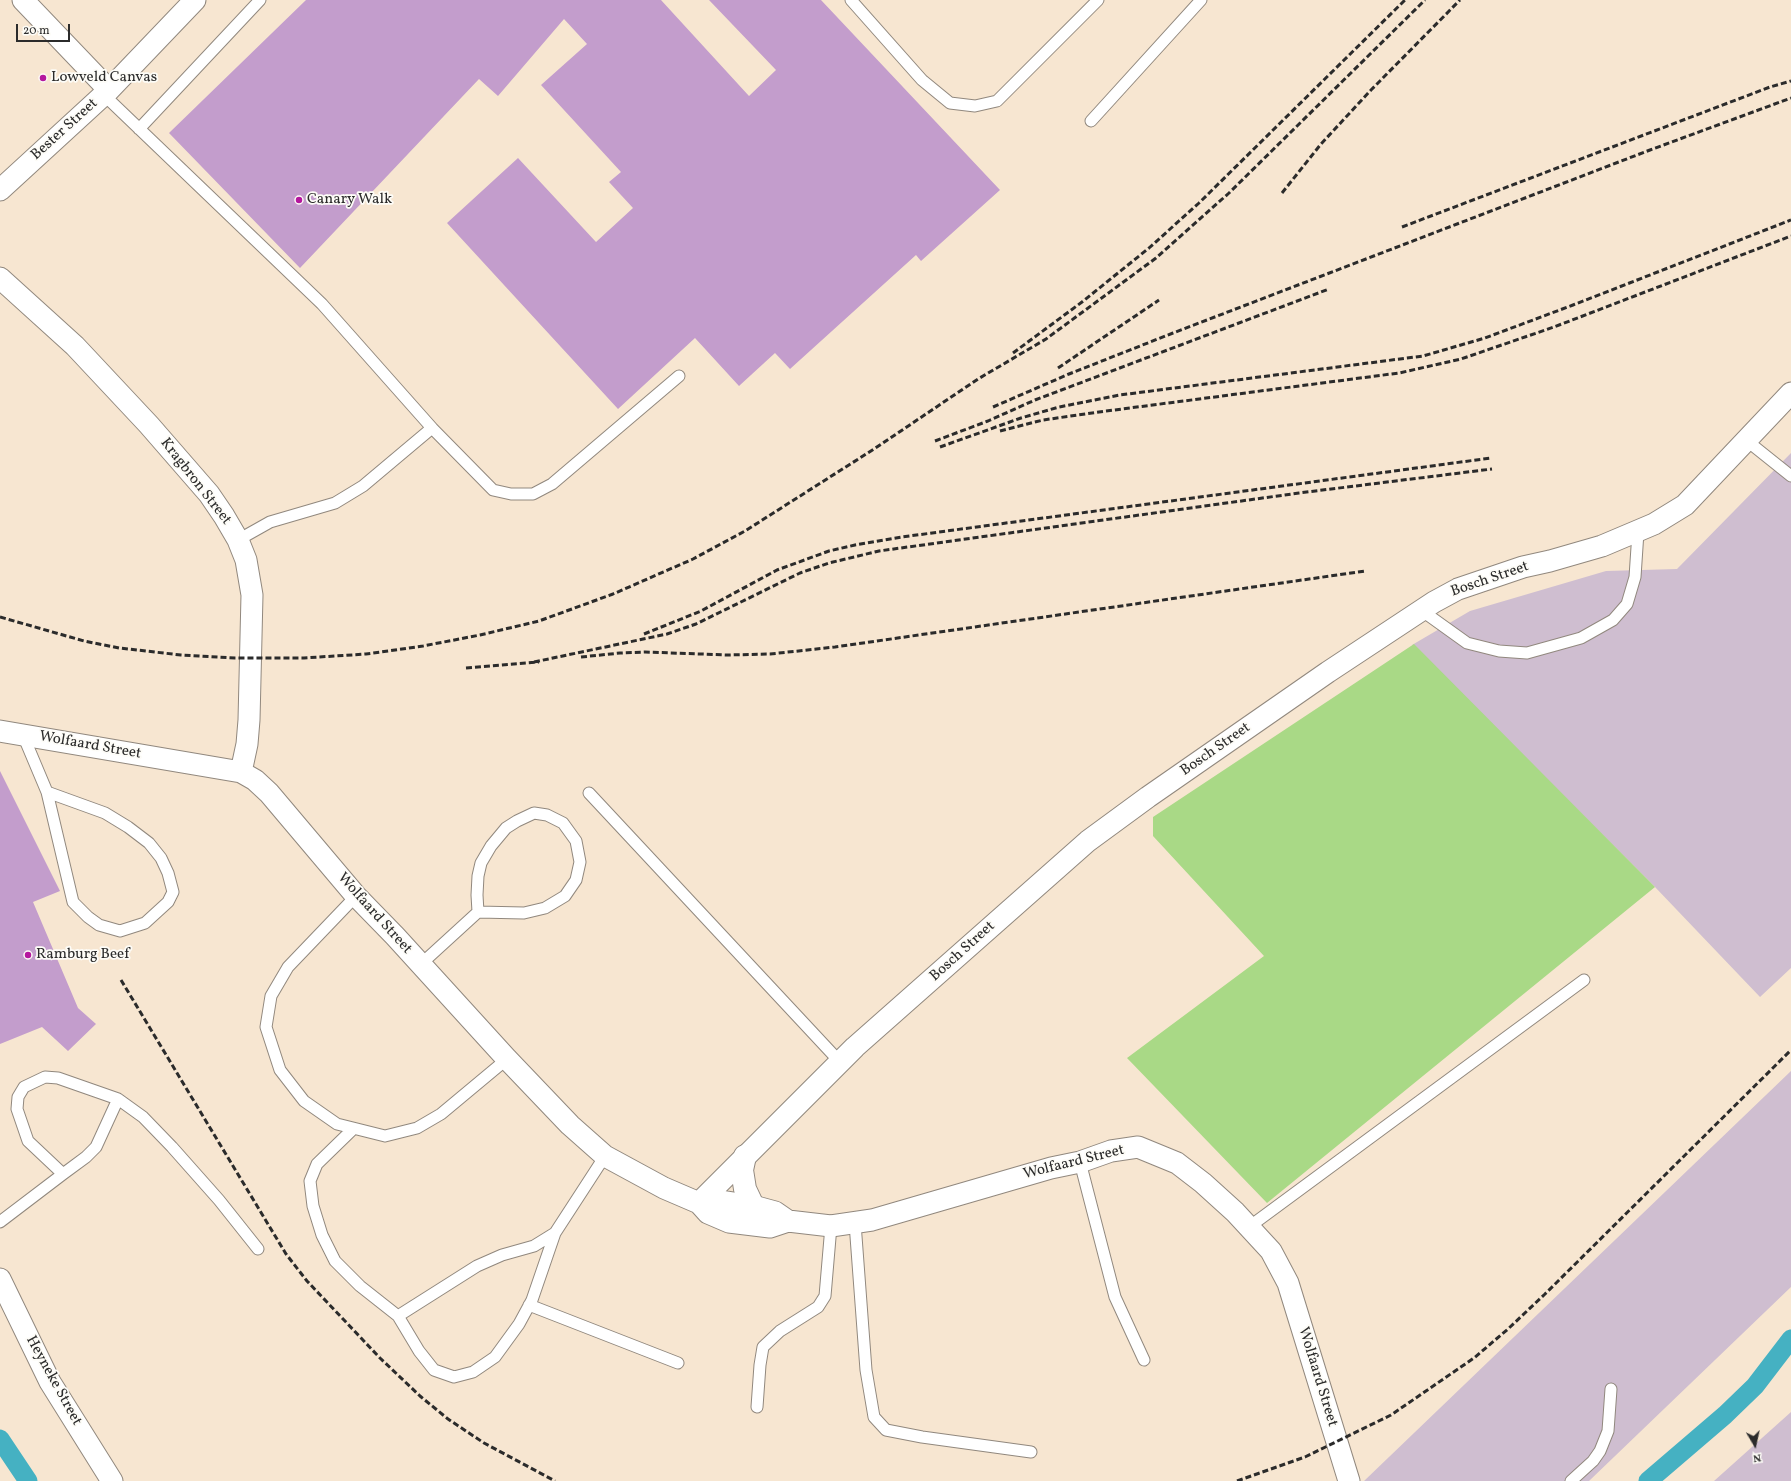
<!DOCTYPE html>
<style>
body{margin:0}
#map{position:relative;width:1791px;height:1481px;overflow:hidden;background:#f7e6d1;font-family:Vollkorn,serif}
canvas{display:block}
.north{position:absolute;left:1735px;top:1425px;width:40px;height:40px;-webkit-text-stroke:3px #fdfcf7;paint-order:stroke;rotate:171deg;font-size:11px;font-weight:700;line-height:16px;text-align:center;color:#2b2b2b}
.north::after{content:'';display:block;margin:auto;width:14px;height:18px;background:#2b2b2b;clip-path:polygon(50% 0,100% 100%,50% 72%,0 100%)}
.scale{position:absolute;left:16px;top:24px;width:54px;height:18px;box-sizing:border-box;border:2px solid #2b2b2b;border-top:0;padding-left:5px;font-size:12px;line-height:14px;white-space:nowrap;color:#2b2b2b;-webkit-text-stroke:3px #fdfcf7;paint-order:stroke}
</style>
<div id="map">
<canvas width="1791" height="1481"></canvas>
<div class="north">N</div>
<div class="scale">20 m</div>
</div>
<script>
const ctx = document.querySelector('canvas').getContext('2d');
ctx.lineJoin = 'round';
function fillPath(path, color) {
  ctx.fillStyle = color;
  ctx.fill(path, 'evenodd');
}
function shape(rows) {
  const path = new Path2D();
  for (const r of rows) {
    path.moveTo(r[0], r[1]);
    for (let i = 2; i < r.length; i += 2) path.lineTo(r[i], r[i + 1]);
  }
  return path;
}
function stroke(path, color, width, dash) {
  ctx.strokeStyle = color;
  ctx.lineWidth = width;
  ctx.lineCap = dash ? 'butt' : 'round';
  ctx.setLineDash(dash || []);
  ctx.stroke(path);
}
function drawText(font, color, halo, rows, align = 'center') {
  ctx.font = font + ' Vollkorn,serif';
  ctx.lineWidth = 3.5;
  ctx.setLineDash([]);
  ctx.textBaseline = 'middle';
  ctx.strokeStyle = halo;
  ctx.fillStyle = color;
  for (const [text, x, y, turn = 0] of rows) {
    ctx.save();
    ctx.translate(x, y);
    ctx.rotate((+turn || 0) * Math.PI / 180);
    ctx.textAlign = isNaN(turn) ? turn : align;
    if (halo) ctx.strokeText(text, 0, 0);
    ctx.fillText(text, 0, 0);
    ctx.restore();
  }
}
fillPath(shape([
 [1791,453,1791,968,1760,997,1655,887,1412,645,1470,611,1606,571,1677,569],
 [1791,1071,1791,1287,1589,1481,1364,1481],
 [1791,1412,1791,1481,1714,1481]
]), '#cfbed0');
fillPath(shape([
 [1414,644,1655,887,1267,1203,1127,1058,1264,956,1153,836,1153,817]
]), '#a9d986');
stroke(shape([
 [0,1439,28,1481],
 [1648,1481,1725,1415,1755,1386,1791,1339]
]), '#45b1c2', 19);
fillPath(shape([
 [306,0,661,0,749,96,776,70,709,0,821,0,1000,190,921,261,916,255,790,369,775,353,739,386,695,338,618,409,447,223,518,158,596,242,633,208,609,182,621,172,541,85,587,44,564,19,498,96,479,79,300,268,169,133],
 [0,771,60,891,33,902,78,1008,96,1024,68,1051,42,1027,0,1044]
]), '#c39dcc');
const service = shape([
 [851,0,922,80,950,103,975,106,997,101,1098,0],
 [104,95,322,304,432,428,363,486,335,503,270,522,238,540],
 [1091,121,1201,0],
 [139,129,260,0],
 [432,428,493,490,511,494,533,494,552,484,679,376],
 [1746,440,1791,476],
 [1421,610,1467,643,1499,651,1527,653,1581,638,1613,620,1627,604,1635,577,1638,532],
 [23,735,47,792,73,902,88,917,99,925,120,931,145,923,168,902,173,892,168,873,161,858,149,843,128,827,105,813,47,792],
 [589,793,840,1062],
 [356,896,288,967,271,996,266,1027,280,1070,304,1101,337,1124,385,1136,417,1128,441,1114,507,1059],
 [420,965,478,912,524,913,545,908,565,896,576,880,580,862,576,841,563,823,547,815,534,813,517,821,506,828,491,846,481,863,478,876,477,895,478,912],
 [118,1099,143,1117,172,1147,219,1200,258,1249],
 [353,1129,317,1164,310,1181,313,1206,322,1235,335,1261,360,1286,398,1316,477,1266,502,1255,534,1246,555,1233,605,1156],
 [1080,1162,1115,1297,1144,1360],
 [0,1222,63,1174,86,1157,96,1147,118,1099,58,1078,45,1077,24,1087,18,1097,17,1109,28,1141,63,1174],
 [855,1223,866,1370,874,1417,886,1430,922,1437,1031,1452],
 [1249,1227,1584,980],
 [529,1305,678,1363],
 [398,1316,419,1351,434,1370,454,1377,473,1372,495,1357,519,1324,532,1300,555,1233],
 [757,1407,760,1365,763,1347,780,1331,818,1307,825,1296,831,1226],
 [1571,1481,1593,1461,1600,1451,1608,1431,1611,1389]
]);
const minor = shape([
 [23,0,109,90],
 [0,190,109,90,195,0],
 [0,278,75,346,149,425,209,494,224,516,238,540,246,560,252,595,249,720,247,744,241,772],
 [0,731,241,772,255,780,269,793,356,896,395,936,507,1059,570,1125,605,1156,664,1188,699,1203,708,1213,729,1222,770,1227,788,1221,831,1226,872,1220,1051,1168,1080,1162,1111,1151,1138,1147,1177,1163,1203,1183,1235,1212,1271,1251,1288,1283,1349,1481],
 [699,1203,855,1047,1088,841,1148,797,1328,672,1434,602,1458,589,1523,567,1550,561,1602,546,1654,524,1685,505,1791,393],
 [699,1203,721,1201,753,1206,775,1212,788,1221],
 [0,1279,50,1382,112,1481]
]);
const tertiary = shape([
 [745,1156,742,1170,745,1189,753,1206]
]);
stroke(service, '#91887e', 13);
stroke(minor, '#91887e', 23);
stroke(tertiary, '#91887e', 24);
stroke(service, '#fff', 11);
stroke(minor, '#fff', 21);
stroke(tertiary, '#fff', 22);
stroke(shape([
 [1282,193,1321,144,1371,90,1460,0],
 [1402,227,1770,87,1791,81],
 [1013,353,1082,302,1149,248,1199,203,1405,0],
 [1058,368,1159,300],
 [993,407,1069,374,1173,333,1650,150,1791,98],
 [1000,431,1043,420,1099,412,1399,373,1461,359,1554,327,1791,236],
 [935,441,988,421,1035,400,1329,289],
 [940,447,1021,418,1059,407,1120,395,1423,356,1485,338,1573,305,1791,220],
 [0,617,84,641,119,648,181,655,235,658,304,658,366,654,423,646,480,635,539,621,613,594,693,559,745,531,874,449,978,379,1046,339,1156,258,1229,193,1425,0],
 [644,634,701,611,777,570,829,551,855,545,902,537,1491,458],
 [581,657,620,653,645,652,728,655,770,654,835,647,1365,571],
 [534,662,667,634,696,624,800,573,829,563,879,551,1299,493,1492,469],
 [466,668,539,662],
 [121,980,286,1254,307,1281,380,1358,420,1396,448,1419,484,1443,555,1481],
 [1237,1481,1305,1457,1391,1415,1474,1358,1508,1329,1545,1294,1791,1050]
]), '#2b2b2b', 3, [6, 3]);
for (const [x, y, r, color] of [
 [43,78,4,"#b5179e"],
 [299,200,4,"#b5179e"],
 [28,955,4,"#b5179e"]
]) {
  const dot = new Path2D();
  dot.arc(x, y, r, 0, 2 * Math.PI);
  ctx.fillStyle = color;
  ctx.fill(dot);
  stroke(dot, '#fdfcf7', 1.5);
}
drawText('15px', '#2b2b2b', '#fdfcf7', [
 ["Lowveld Canvas",51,78],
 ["Canary Walk",307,200],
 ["Ramburg Beef",36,955]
], 'left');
drawText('15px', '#2b2b2b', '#fdfcf7', [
 ["Bester Street",65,130,-42],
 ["Kragbron Street",195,482,52],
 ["Bosch Street",1490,580,-19],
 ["Wolfaard Street",90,746,10],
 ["Bosch Street",1216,750,-35],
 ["Wolfaard Street",374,914,48],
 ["Bosch Street",963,952,-42],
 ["Wolfaard Street",1074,1163,-14],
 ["Wolfaard Street",1317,1377,73],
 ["Heyneke Street",53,1381,61]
]);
</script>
